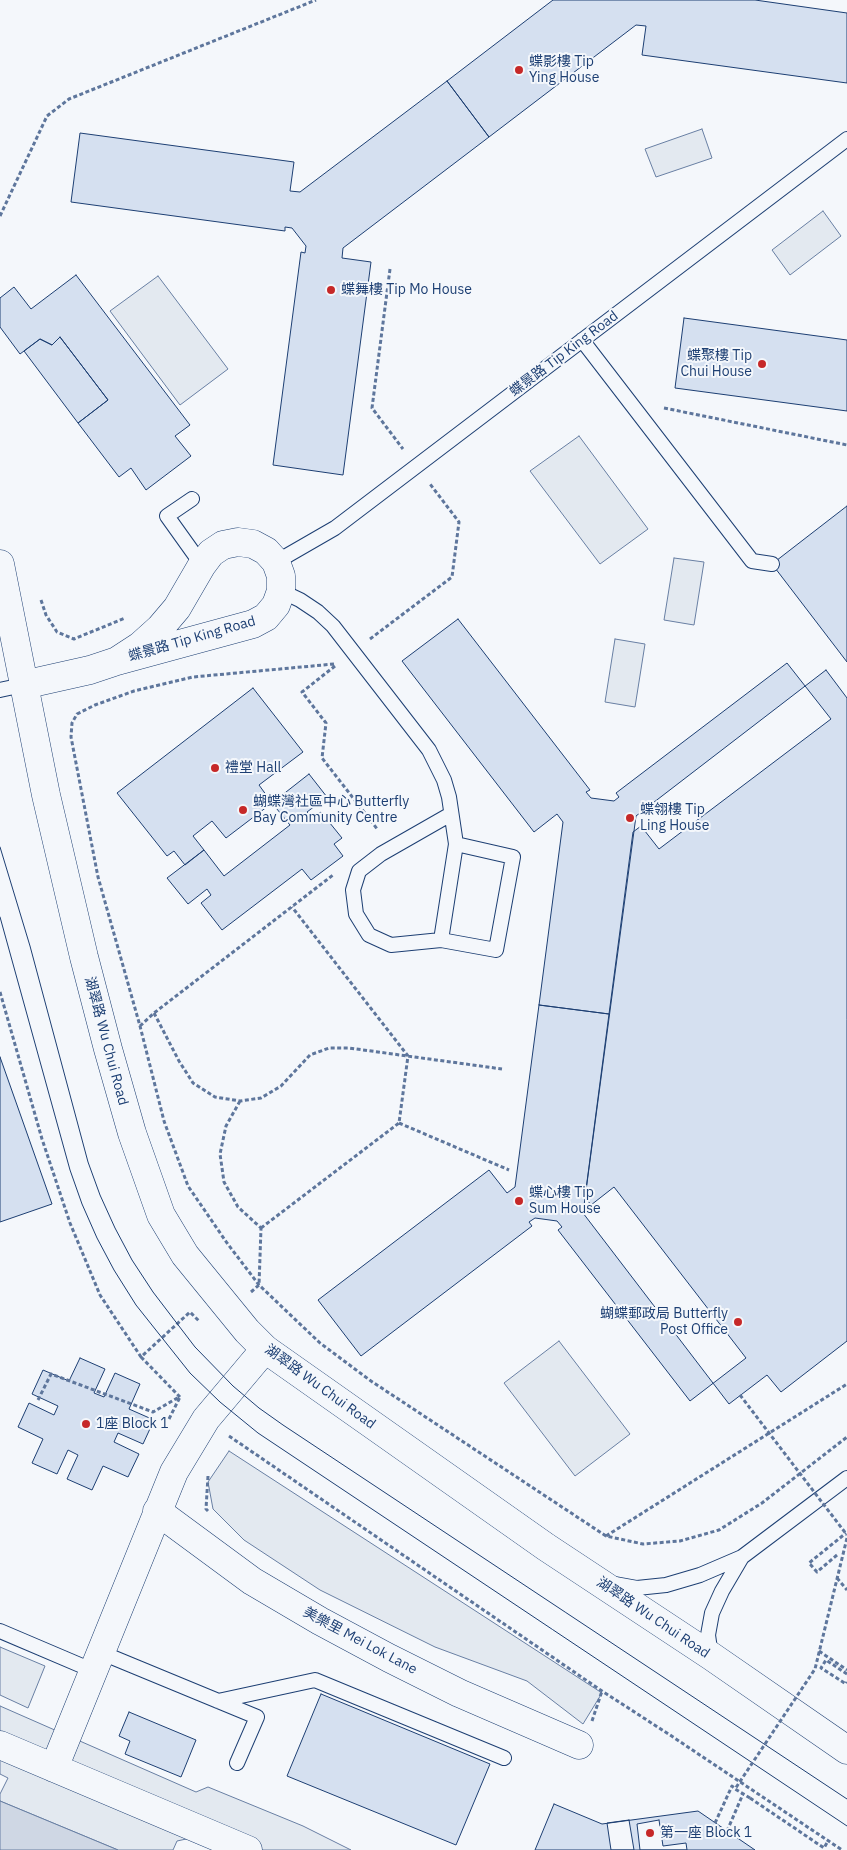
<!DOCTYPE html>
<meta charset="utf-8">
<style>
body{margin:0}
canvas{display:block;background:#f4f7fb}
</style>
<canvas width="847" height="1850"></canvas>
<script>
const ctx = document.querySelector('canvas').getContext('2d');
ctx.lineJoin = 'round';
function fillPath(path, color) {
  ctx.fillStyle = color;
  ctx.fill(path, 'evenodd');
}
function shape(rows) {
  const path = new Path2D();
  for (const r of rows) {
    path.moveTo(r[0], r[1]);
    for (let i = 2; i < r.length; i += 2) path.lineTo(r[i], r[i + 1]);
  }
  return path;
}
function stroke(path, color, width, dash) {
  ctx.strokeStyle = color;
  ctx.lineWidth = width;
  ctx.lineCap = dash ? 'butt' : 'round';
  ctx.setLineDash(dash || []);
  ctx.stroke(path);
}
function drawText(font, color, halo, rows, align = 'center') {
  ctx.font = font + ' "IBM Plex Sans","Noto Sans TC",sans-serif';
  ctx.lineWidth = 4;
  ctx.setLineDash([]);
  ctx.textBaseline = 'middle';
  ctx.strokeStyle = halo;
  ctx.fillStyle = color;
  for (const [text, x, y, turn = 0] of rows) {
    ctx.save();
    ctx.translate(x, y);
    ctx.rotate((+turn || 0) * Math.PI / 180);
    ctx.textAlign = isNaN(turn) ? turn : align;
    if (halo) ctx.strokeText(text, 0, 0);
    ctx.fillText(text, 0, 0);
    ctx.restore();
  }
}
const green = shape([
 [702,129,712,158,656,177,645,149,702,129],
 [823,211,841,236,790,275,772,250,823,211],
 [158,276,228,369,180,405,110,311,158,276],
 [579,436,648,529,600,564,530,471,579,436],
 [674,558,704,562,694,625,664,620,674,558],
 [615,639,645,644,635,707,605,702,615,639],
 [559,1341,630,1434,575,1476,504,1383,559,1341],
 [229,1451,602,1693,583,1724,527,1681,435,1647,320,1590,244,1540,213,1509,208,1482,229,1451],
 [0,1647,45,1666,28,1708,0,1695,0,1647],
 [0,1706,196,1792,208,1787,303,1826,351,1850,231,1850,200,1836,177,1841,173,1850,118,1850,0,1801,0,1794,8,1778,0,1774,0,1706]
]);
fillPath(green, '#e3e9f0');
stroke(green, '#687fa3', 1);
const water = shape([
 [0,1801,118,1850,0,1850,0,1801]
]);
fillPath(water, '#cfd7e4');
stroke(water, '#687fa3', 1);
const building = shape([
 [553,0,755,0,847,13,847,83,642,55,646,26,636,25,489,137,447,81,553,0],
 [447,81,489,137,343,248,342,258,371,262,343,475,273,465,301,252,305,253,306,246,292,228,285,227,285,231,71,202,80,133,294,162,290,191,300,192,447,81],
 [76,275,190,425,175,436,191,456,146,490,131,468,119,477,78,423,108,400,60,337,52,345,40,339,20,354,0,327,0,298,14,287,31,309,76,275],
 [684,318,847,340,847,411,675,388,684,318],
 [60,337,108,400,78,423,24,351,40,339,52,345,60,337],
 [847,506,847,662,772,564,847,506],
 [458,619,590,790,586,792,591,798,614,801,619,797,616,793,787,663,831,719,659,849,641,826,633,832,609,1014,539,1005,563,822,557,814,534,832,402,661,458,619],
 [826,670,847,698,847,1341,781,1392,767,1375,729,1404,583,1213,636,816,826,670],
 [253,688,303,752,259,785,272,803,226,838,212,821,193,836,204,850,185,865,174,851,167,856,117,793,253,688],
 [309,774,327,797,307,812,313,818,321,812,342,838,334,844,343,856,311,880,302,869,222,930,201,903,211,895,207,889,188,904,167,878,204,850,224,876,290,825,272,803,309,774],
 [539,1005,609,1014,585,1197,591,1205,614,1187,746,1358,690,1401,558,1230,562,1227,557,1221,535,1218,529,1222,532,1226,361,1356,318,1300,489,1170,507,1193,515,1187,539,1005],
 [0,1057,52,1204,0,1222,0,1057],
 [80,1358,105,1369,94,1393,104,1397,115,1373,140,1384,129,1409,154,1420,143,1444,118,1433,114,1442,139,1454,128,1477,103,1466,92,1490,67,1479,78,1455,68,1450,57,1474,32,1463,43,1439,18,1427,29,1403,54,1415,58,1406,32,1394,43,1370,69,1381,80,1358],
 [321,1694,490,1764,456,1845,287,1776,321,1694],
 [129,1712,196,1740,181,1777,125,1754,130,1741,119,1736,129,1712],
 [554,1804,602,1824,698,1811,755,1850,535,1850,554,1804],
 [629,1820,634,1850,611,1850,607,1823,629,1820],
 [659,1820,663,1846,686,1843,687,1850,640,1850,637,1824,659,1820]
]);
fillPath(building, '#d5e0f0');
stroke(building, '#1d3f73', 1);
const lane = shape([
 [582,340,752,561,772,564],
 [192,499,167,516,202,565],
 [276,562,335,528,847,139],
 [281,591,300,600,318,612,333,626,429,750,444,780,449,797,456,844,441,940,391,945,369,935,356,914,353,890,359,871,381,854,451,814],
 [0,690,23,685],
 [441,940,496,950,513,857,456,844],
 [615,1584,637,1588,666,1585,700,1575,742,1557,847,1478],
 [0,1631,94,1671],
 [102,1653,257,1717,237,1763],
 [711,1656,708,1635,712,1613,722,1591,742,1557],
 [218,1701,315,1680,504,1758]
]);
const street = shape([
 [23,685,90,670,117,661,253,624,266,617,276,605,281,591,281,576,276,562,266,551,253,544,238,542,223,545,211,553,202,565,177,608,160,628,140,646,117,661],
 [157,1511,252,1581,320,1621,389,1658,459,1693,579,1745],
 [0,1745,248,1850],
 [54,1768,174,1472,206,1419,265,1349]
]);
const secondary = shape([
 [0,564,46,795,84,957,108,1049,132,1133,161,1215,185,1255,247,1331,265,1349,546,1547,711,1656,847,1750]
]);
stroke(lane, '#1d3f73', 16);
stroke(street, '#1d3f73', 29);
stroke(secondary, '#1d3f73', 29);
stroke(shape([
 [0,216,47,116,69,99,316,0],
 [390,269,372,408,403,449],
 [664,408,847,445],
 [41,600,46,615,57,632,74,639,125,618],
 [370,639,452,577,459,522,430,484],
 [334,664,193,677,134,691,95,705,77,714,72,723,71,737,98,877,140,1026,164,1121,188,1186,227,1243,259,1285,320,1343,371,1381,606,1536,643,1544,680,1541,719,1530,762,1503,847,1437],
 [335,666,302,692,326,723,322,758,378,830],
 [0,992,42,1139,70,1223,100,1295,141,1357,190,1312,199,1321],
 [154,1013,179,1061,193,1083,215,1097,240,1101,261,1098,281,1086,310,1055,329,1048,349,1048,502,1069],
 [140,1026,154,1013,333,875],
 [240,1101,226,1126,220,1154,224,1182,238,1207,261,1228],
 [399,1123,509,1170],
 [261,1228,399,1123,408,1056,292,907],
 [251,1292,259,1285,261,1228],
 [141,1357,180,1397],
 [38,1400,51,1374,153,1412,179,1397],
 [169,1419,180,1397],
 [229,1436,602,1691,670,1735,842,1850],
 [208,1476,206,1509,208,1511],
 [606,1536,847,1384],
 [837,1555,817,1572,809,1563,846,1533],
 [837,1578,847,1590],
 [819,1651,847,1670],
 [847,1674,826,1660,821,1668,846,1684,847,1682],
 [592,1721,602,1691],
 [750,1798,824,1848,828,1841],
 [715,1823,732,1786,735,1789],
 [727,1831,743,1794]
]), '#5e769c', 3, [4, 2.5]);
stroke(lane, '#f4f7fb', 14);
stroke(street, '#f4f7fb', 28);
stroke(secondary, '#f4f7fb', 28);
stroke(shape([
 [0,847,30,946,88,1162,100,1195,115,1228,132,1260,153,1292,195,1347,233,1386,259,1408,283,1425,847,1799],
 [0,917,70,1170,82,1204,97,1238,114,1270,136,1305,190,1373,220,1402,258,1433,847,1826]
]), '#1d3f73', 1);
stroke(shape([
 [740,1395,847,1535],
 [750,1798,735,1789,815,1669,847,1538]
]), '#5e769c', 3, [4, 2.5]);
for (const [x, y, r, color] of [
 [519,70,5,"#c62828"],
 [331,290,5,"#c62828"],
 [762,364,5,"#c62828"],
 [215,768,5,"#c62828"],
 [243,810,5,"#c62828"],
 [630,818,5,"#c62828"],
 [519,1201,5,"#c62828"],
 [738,1322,5,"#c62828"],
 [86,1424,5,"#c62828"],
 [650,1833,5,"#c62828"]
]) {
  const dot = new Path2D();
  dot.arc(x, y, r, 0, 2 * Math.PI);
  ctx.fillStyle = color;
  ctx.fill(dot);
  stroke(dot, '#f4f7fb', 2);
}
drawText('14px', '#1d3f73', '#f4f7fb', [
 ["蝶影樓 Tip",529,62],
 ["Ying House",529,78],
 ["蝶舞樓 Tip Mo House",341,290],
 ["蝶聚樓 Tip",752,356,"right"],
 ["Chui House",752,372,"right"],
 ["禮堂 Hall",225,768],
 ["蝴蝶灣社區中心 Butterfly",253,802],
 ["Bay Community Centre",253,818],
 ["蝶翎樓 Tip",640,810],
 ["Ling House",640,826],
 ["蝶心樓 Tip",529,1193],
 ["Sum House",529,1209],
 ["蝴蝶郵政局 Butterfly",728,1314,"right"],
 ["Post Office",728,1330,"right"],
 ["1座 Block 1",96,1424],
 ["第一座 Block 1",660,1833]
], 'left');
drawText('14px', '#1d3f73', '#f4f7fb', [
 ["蝶景路 Tip King Road",564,354,-37],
 ["蝶景路 Tip King Road",192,639,-16],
 ["湖翠路 Wu Chui Road",106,1041,75],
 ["湖翠路 Wu Chui Road",320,1387,36],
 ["湖翠路 Wu Chui Road",653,1618,34],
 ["美樂里 Mei Lok Lane",360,1641,28]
]);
</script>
